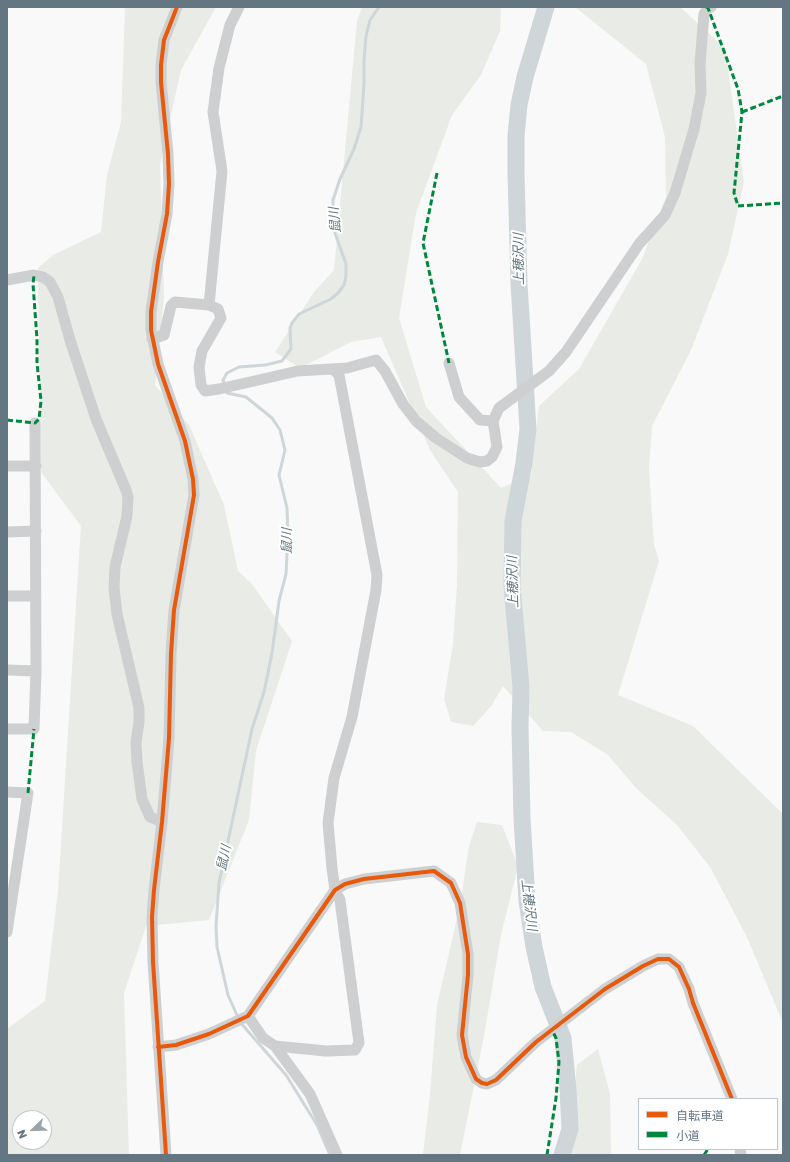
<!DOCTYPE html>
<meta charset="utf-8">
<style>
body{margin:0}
#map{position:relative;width:790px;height:1162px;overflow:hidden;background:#f9f9f9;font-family:"Golos Text","Noto Sans JP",sans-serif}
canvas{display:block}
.frame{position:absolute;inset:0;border:8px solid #657683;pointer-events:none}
.legend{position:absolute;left:638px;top:1098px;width:140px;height:52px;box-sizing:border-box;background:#fff;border:1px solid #c1c8cd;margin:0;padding:5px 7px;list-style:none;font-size:12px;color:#657683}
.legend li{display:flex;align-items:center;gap:8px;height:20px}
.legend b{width:20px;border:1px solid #c1c8cd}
.north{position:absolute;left:12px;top:1110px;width:40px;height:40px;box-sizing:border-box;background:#fff;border:1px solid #c1c8cd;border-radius:50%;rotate:247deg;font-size:11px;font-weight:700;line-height:16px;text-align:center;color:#657683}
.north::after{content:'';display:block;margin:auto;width:14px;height:18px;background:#99a4ac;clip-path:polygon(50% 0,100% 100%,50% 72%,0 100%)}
</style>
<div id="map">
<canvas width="790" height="1162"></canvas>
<div class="frame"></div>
<ul class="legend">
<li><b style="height:5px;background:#e8590c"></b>自転車道</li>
<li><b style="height:5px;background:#00873e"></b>小道</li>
</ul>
<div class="north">N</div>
</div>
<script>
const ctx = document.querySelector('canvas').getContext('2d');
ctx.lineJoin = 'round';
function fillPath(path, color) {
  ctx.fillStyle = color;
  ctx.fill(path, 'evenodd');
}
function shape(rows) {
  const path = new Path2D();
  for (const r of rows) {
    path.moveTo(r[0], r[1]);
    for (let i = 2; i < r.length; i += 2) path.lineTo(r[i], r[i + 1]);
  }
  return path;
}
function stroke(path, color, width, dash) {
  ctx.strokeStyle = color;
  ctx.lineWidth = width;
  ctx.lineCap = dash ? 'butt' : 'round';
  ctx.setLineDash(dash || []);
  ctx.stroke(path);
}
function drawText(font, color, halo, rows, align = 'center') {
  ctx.font = font + ' "Golos Text","Noto Sans JP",sans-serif';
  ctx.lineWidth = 4;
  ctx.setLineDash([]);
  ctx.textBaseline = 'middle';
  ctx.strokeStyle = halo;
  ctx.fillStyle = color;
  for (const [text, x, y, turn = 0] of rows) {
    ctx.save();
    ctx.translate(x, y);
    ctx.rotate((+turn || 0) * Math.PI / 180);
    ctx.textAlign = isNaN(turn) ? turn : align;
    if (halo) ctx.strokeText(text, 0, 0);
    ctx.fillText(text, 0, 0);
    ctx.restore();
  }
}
fillPath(shape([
 [126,7,216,7,181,70,160,164,164,297,155,385,189,425,224,505,238,571,252,584,292,641,256,751,249,820,209,920,146,926,124,993,129,1155,7,1155,7,1029,45,1001,58,891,81,526,41,472,38,268,53,255,101,232,107,175,121,122,125,8],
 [20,1118,44,1118,44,1142,20,1142],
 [362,7,501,7,500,31,481,75,452,115,416,213,399,318,426,407,501,488,531,475,539,406,579,369,642,259,666,197,665,137,646,64,575,7,680,7,725,48,744,182,728,254,691,350,652,426,649,468,654,545,659,561,618,695,693,726,782,813,783,1023,747,937,710,867,677,825,636,788,608,755,571,732,543,731,503,686,492,705,473,726,451,722,444,699,453,644,457,585,458,492,430,450,381,337,351,342,300,368,275,352,314,292,334,270,357,21],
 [477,822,502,825,518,866,501,935,484,1036,460,1155,423,1155,430,1094,437,1005,460,905,469,846],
 [598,1049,610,1094,611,1155,567,1155,577,1065]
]), '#e8ebe6');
stroke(shape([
 [330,1155,317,1125,286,1075,240,1022,228,995,217,947,216,926,219,883,252,729,264,692,272,653,279,601,286,574,288,535,287,508,279,475,285,450,280,430,272,418,246,397,227,393,223,380,227,373,239,367,265,365,282,361,291,349,290,328,292,323,299,314,331,299,338,293,344,285,346,276,346,264,335,233,333,217,333,200,340,179,354,149,361,127,364,84,364,61,366,36,370,20,379,7]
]), '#ced6d9', 3);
stroke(shape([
 [546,7,525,77,519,105,516,136,516,173,519,284,528,429,524,463,513,521,512,586,521,687,520,727,522,818,527,901,534,947,543,987,563,1038,568,1090,570,1129,562,1155]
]), '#ced6d9', 17);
stroke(shape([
 [7,280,34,275,43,277,50,282,58,297,70,340,96,419,126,490,128,497,127,516,115,567,114,588,117,614,139,708,139,722,136,742,137,762,142,799,150,817,162,822],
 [209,305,218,309,221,318,202,351,199,367,201,385,205,391,219,389,298,371,347,368,376,360,385,371,403,404,416,421,436,438,467,458,480,462,487,461,492,457,497,447,493,421,499,408,549,371,566,352,639,244,665,215,675,193,694,129,701,93,700,64,704,14,708,8,711,7],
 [152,339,164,335,171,306,175,302,209,305,222,171,213,112,219,68,230,25,239,7],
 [449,363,459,397,480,420,493,421],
 [7,466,36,466],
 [7,532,36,531],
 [7,596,35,596],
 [7,670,36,671],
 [7,729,34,729,36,671,35,423],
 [7,792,28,793,7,932],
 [248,1016,263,1038,275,1046,326,1051,355,1050,359,1043,340,900,335,890,332,868,328,823,334,778,352,717,376,590,377,575,339,375,333,369],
 [275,1046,310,1094,337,1155],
 [158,1047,176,1045,209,1034,248,1016,335,890,345,884,364,879,434,871,451,883,460,903,468,954,468,975,462,1035,466,1057,476,1079,482,1083,487,1084,496,1080,536,1042,605,989,643,966,658,959,669,959,679,967,689,989,693,1003,732,1099],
 [740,1149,741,1155],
 [166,1155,153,962,152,917,154,890,162,822,169,738,171,654,174,610,194,495,193,479,185,441,158,364,151,330,151,312,158,262,167,214,169,184,168,154,161,82,161,65,164,40,177,7]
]), '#cecfd0', 11);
stroke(shape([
 [706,7,708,8,738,89,742,112,734,193,738,206,783,203],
 [742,112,783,96],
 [437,173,423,243,449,363],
 [7,420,35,423,39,419,41,401,37,363,37,339,33,284,34,275],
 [28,793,34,729],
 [547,1155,556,1098,559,1062,556,1038,552,1030],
 [704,1155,708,1149]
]), '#00873e', 3, [6, 3]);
stroke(shape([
 [158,1047,176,1045,209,1034,248,1016,335,890,345,884,364,879,434,871,451,883,460,903,468,954,468,975,462,1035,466,1057,476,1079,482,1083,487,1084,496,1080,536,1042,605,989,643,966,658,959,669,959,679,967,689,989,693,1003,732,1099],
 [166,1155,153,962,152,917,154,890,162,822,169,738,171,654,174,610,194,495,193,479,185,441,158,364,151,330,151,312,158,262,167,214,169,184,168,154,161,82,161,65,164,40,177,7]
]), '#e8590c', 4);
drawText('italic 13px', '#60757c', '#fff', [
 ["鼠川",335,220,-95],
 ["上穂沢川",519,259,-91],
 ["鼠川",287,541,-89],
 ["上穂沢川",513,582,-92],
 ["鼠川",224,858,-78],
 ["上穂沢川",529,905,83]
]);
</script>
